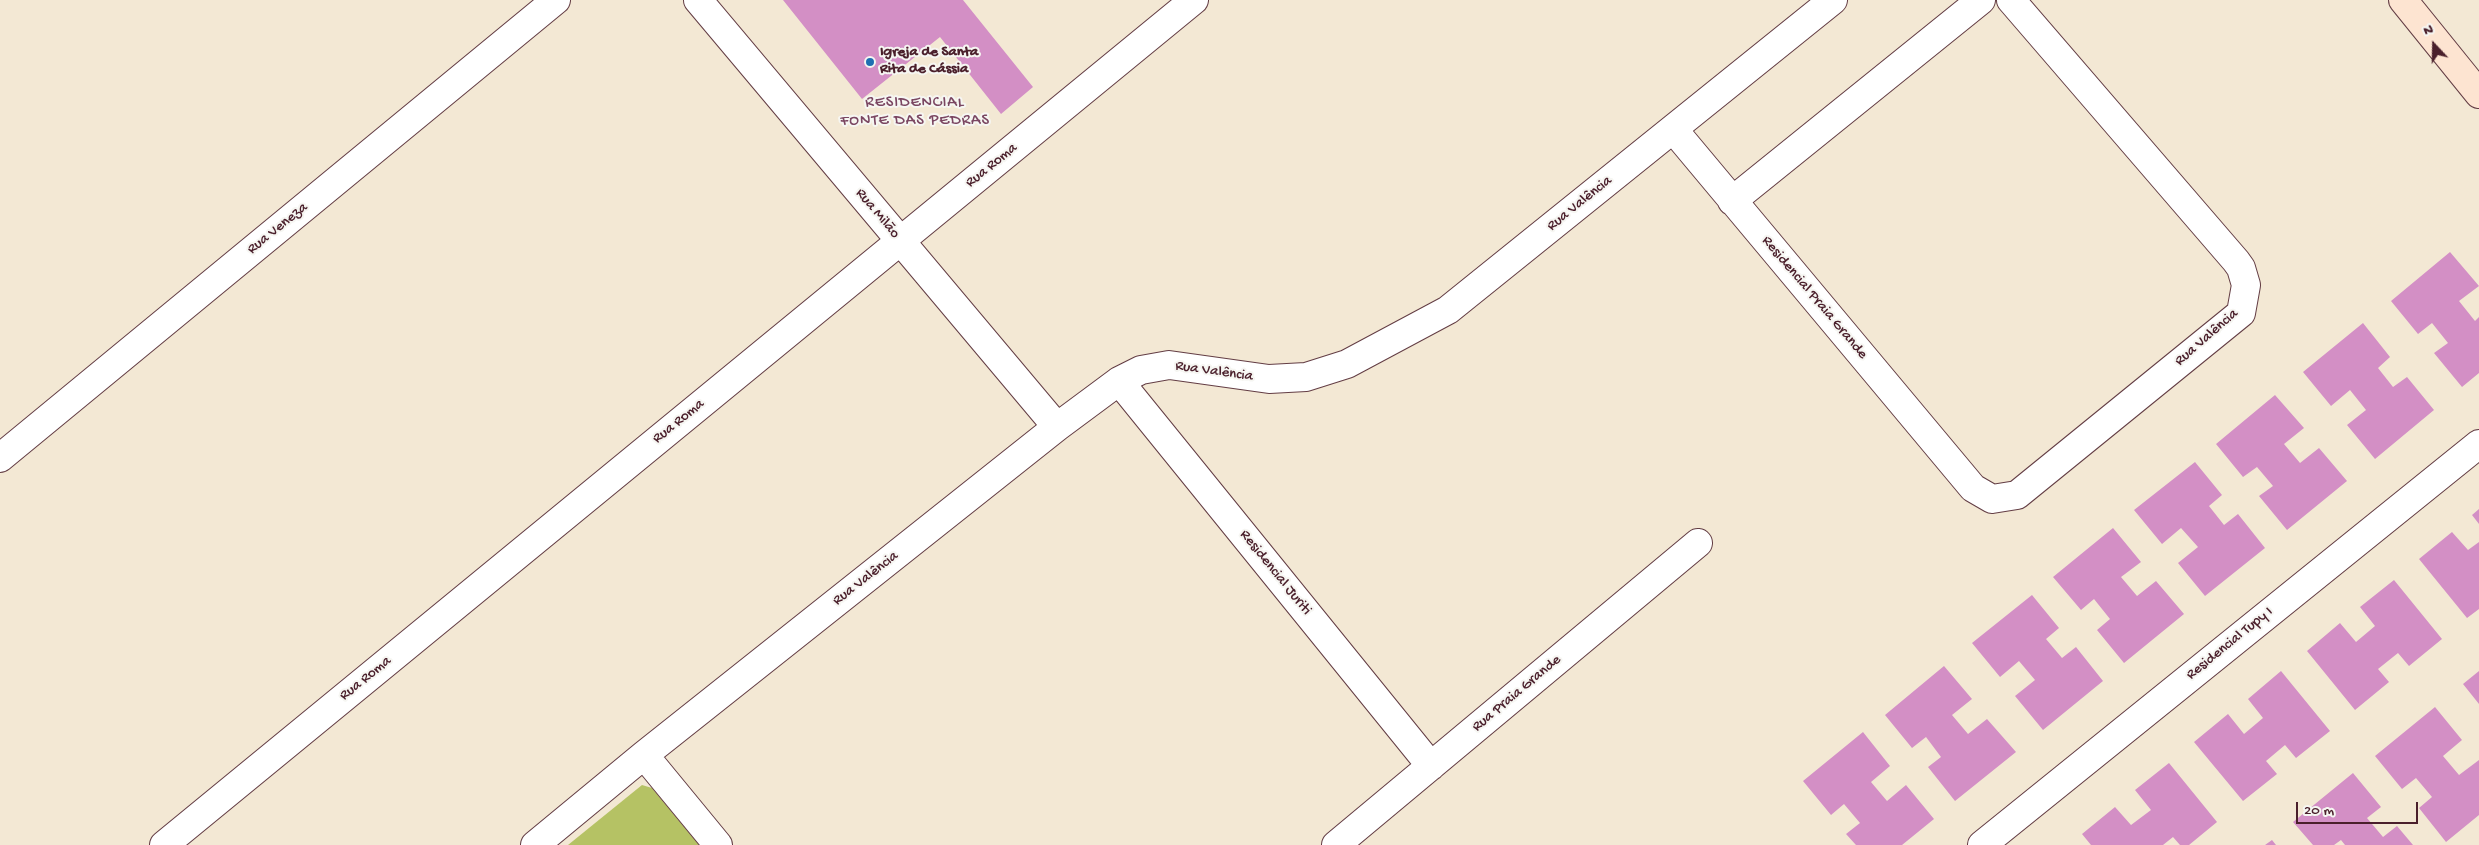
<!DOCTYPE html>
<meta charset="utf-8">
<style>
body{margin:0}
#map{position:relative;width:2479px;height:845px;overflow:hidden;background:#f3e8d4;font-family:"Gochi Hand",sans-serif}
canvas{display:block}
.north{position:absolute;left:2409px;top:20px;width:50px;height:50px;-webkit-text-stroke:4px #f6f6f2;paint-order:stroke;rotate:339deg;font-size:14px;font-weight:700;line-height:20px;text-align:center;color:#4a1f2b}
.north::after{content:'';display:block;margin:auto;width:18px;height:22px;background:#4a1f2b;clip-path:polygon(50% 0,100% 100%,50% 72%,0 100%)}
.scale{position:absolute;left:2296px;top:802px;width:122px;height:22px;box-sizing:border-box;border:2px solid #4a1f2b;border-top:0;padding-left:6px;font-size:15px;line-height:18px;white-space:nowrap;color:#4a1f2b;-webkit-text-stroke:4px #f6f6f2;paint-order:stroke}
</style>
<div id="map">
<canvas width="2479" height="845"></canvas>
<div class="north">N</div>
<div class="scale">20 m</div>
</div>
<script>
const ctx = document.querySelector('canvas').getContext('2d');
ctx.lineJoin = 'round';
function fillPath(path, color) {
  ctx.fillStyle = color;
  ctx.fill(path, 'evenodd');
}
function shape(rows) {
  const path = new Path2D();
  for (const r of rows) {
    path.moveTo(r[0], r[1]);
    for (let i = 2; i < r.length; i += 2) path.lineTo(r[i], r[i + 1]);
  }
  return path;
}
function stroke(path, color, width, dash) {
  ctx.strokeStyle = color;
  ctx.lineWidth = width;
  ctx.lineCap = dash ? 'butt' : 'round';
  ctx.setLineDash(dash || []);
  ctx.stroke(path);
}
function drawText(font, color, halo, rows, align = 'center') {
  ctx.font = font + ' "Gochi Hand",sans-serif';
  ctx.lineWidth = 4;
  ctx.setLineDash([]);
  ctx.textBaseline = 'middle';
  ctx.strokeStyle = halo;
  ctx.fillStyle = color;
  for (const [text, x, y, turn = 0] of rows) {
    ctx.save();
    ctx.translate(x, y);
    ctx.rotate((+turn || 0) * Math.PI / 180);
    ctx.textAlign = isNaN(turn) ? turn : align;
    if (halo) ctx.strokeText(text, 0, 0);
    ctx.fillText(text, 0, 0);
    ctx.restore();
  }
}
fillPath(shape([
 [642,785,652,788,699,845,568,845]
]), '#b5c264');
fillPath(shape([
 [783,0,963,0,1033,87,1001,114,940,37,862,99],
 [2450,252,2479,286,2459,301,2475,321,2479,317,2479,373,2462,387,2434,353,2448,343,2432,323,2418,334,2391,301],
 [2363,323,2390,357,2378,368,2393,387,2407,377,2434,410,2375,459,2347,425,2366,410,2350,390,2331,406,2303,372],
 [2275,395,2304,428,2284,444,2300,463,2319,448,2347,481,2287,530,2259,496,2273,486,2257,467,2243,477,2216,444],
 [2195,462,2222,495,2209,506,2224,525,2238,514,2265,548,2205,596,2178,563,2198,547,2181,528,2162,544,2134,510],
 [2479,509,2479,524,2472,515],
 [2113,528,2141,562,2121,577,2137,596,2156,581,2184,614,2124,663,2097,630,2110,619,2094,599,2081,610,2053,577],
 [2452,532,2468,550,2479,542,2479,609,2467,618,2419,559],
 [2394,580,2442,639,2409,666,2398,653,2378,669,2389,682,2355,710,2307,651,2340,623,2356,642,2375,626,2360,607],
 [2032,595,2059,628,2046,639,2062,658,2076,647,2103,681,2043,730,2015,696,2035,680,2019,661,2000,677,1972,643],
 [1944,666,1972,699,1952,715,1968,734,1987,719,2016,752,1955,801,1928,767,1941,757,1926,737,1912,748,1885,715],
 [2281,671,2330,731,2296,758,2285,745,2266,761,2277,774,2243,801,2194,742,2228,714,2244,734,2263,718,2248,699],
 [2479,671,2479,704,2463,684],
 [2435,707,2462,740,2443,756,2459,775,2479,760,2479,815,2446,842,2419,808,2432,797,2416,778,2402,789,2375,756],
 [1863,732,1890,766,1871,782,1887,801,1906,785,1934,819,1902,845,1856,845,1846,834,1860,823,1844,804,1831,815,1803,781],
 [2169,763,2217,822,2189,845,2180,845,2173,837,2163,845,2091,845,2082,834,2115,807,2131,825,2151,810,2135,790],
 [2353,773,2381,807,2367,818,2383,837,2397,826,2413,845,2345,845,2341,840,2334,845,2313,845,2293,822],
 [2272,840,2276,845,2265,845]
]), '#d38fc5');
const street = shape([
 [698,0,1057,427],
 [1673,129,1973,488,1992,499,2017,495,2241,313,2246,285,2241,268,2236,261,2011,0],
 [1732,201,1981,0],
 [1119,381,1431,766],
 [0,458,556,0],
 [644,755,718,845],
 [164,845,1194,0],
 [535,845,644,755,1057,427,1119,381,1141,370,1169,365,1269,379,1306,377,1347,364,1448,310,1833,0],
 [1336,845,1698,543],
 [1982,845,2479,444]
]);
const secondary = shape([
 [2403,0,2479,94]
]);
stroke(street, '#633d44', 30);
stroke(secondary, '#633d44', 30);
stroke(street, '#fff', 28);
stroke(secondary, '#fde4d1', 28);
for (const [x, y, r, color] of [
 [870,62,5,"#1f6fb2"]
]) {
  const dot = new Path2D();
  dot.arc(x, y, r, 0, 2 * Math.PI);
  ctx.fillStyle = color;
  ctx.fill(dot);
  stroke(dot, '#f6f6f2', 2);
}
drawText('bold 15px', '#4a1f2b', '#f6f6f2', [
 ["Igreja de Santa",880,53],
 ["Rita de Cássia",880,70]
], 'left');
drawText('15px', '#4a1f2b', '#f6f6f2', [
 ["Rua Roma",992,166,-39],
 ["Rua Valência",1580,204,-39],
 ["Rua Milão",877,214,50],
 ["Rua Veneza",278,229,-39],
 ["Residencial Praia Grande",1814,298,50],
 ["Rua Valência",2207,338,-41],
 ["Rua Valência",1214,372,8],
 ["Rua Roma",679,422,-39],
 ["Residencial Juriti",1275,573,51],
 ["Rua Valência",866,579,-38],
 ["Residencial Tupy I",2230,644,-39],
 ["Rua Roma",366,679,-39],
 ["Rua Praia Grande",1517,694,-40]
]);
ctx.letterSpacing = '1px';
drawText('16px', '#7a4661', '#f6f6f2', [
 ["RESIDENCIAL",915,104],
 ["FONTE DAS PEDRAS",915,122]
]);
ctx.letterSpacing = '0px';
</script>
